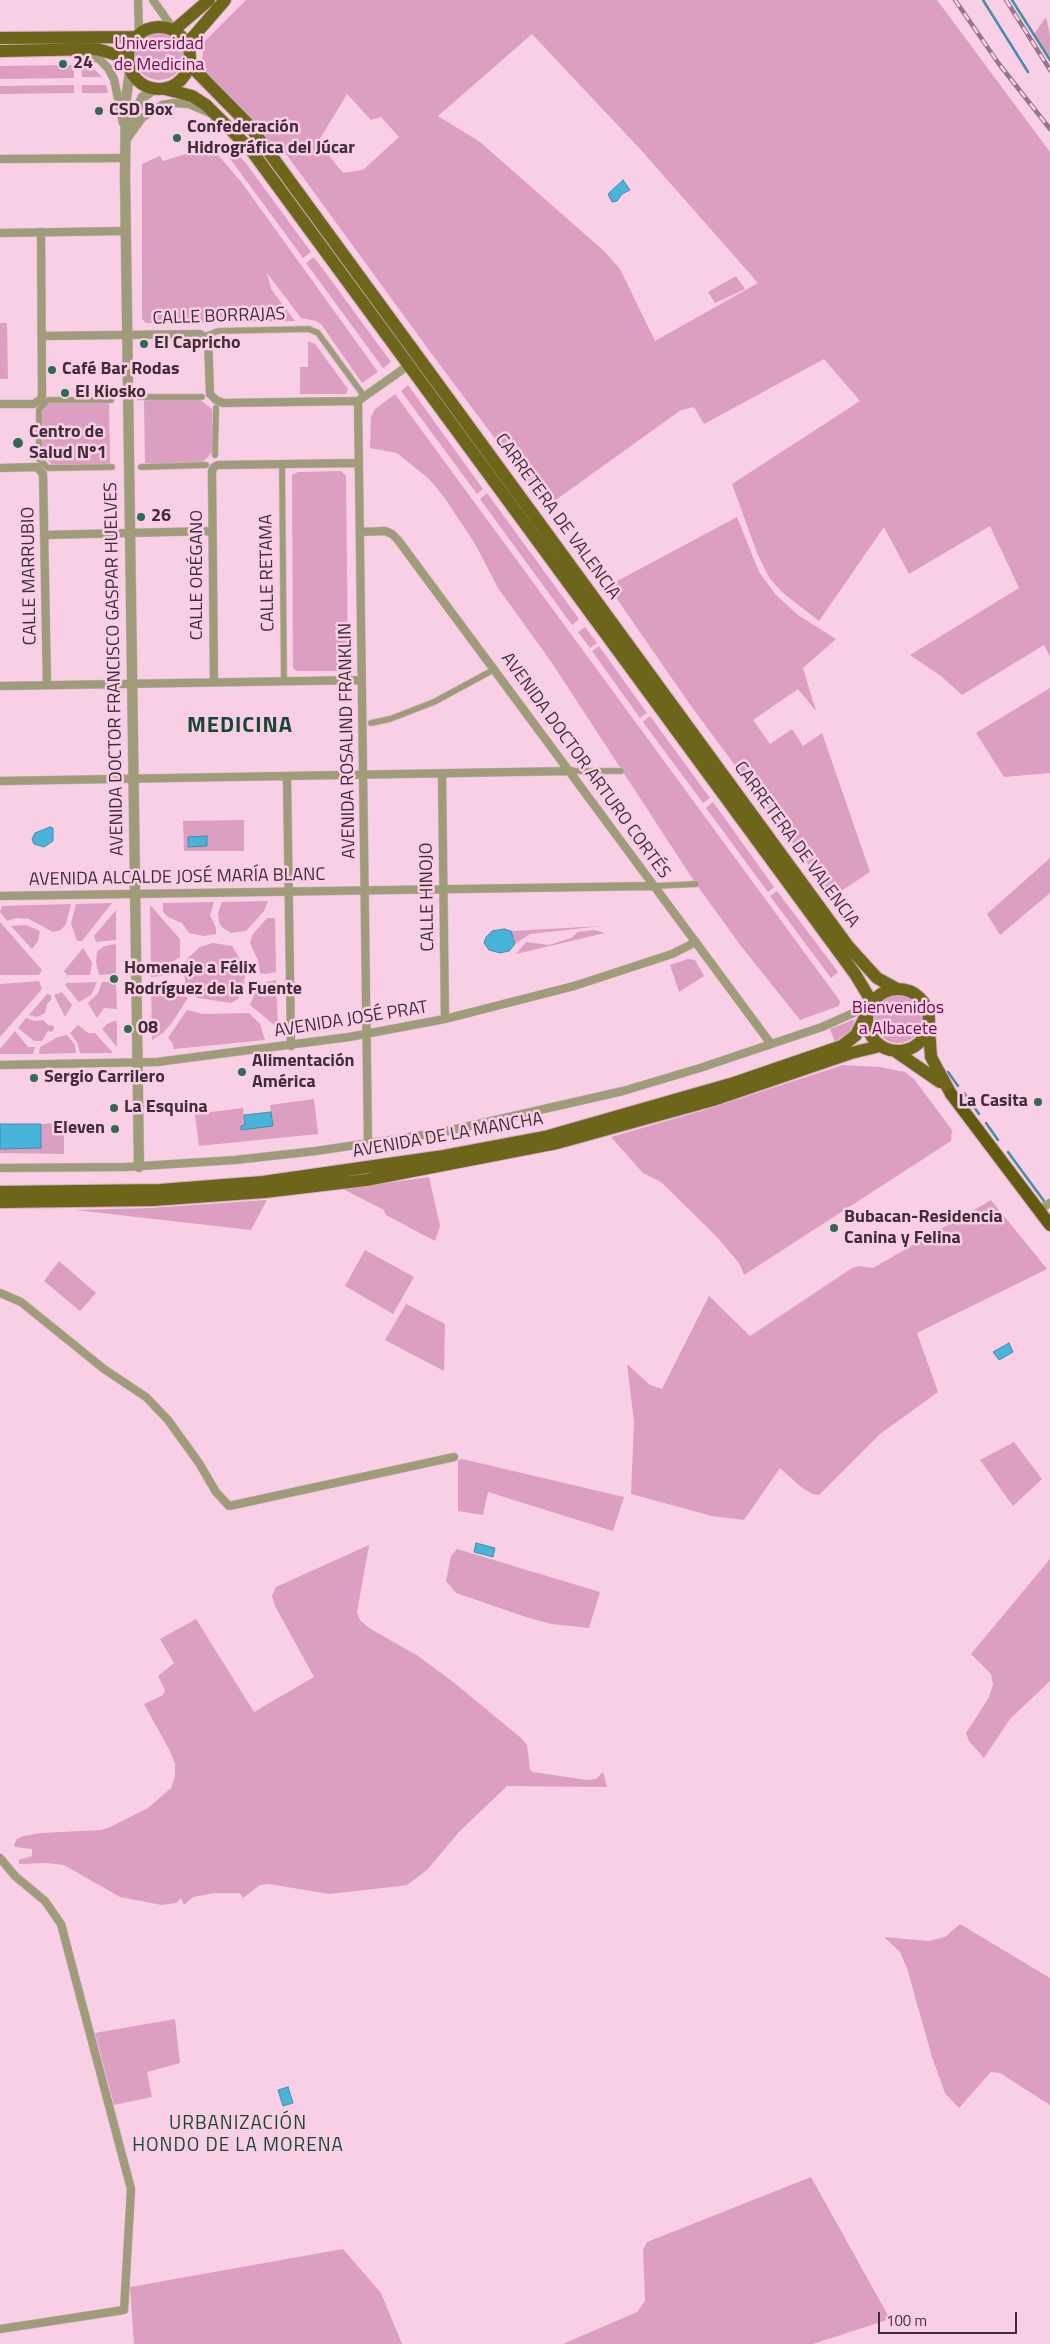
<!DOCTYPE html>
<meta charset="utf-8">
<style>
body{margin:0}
#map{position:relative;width:1050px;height:2344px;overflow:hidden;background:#f9cfe6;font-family:"Titillium Web",sans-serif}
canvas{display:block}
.scale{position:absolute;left:878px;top:2312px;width:139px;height:22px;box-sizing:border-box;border:2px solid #412d39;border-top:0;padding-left:6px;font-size:15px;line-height:18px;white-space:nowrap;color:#412d39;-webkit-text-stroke:4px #f9cfe6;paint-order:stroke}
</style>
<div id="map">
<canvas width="1050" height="2344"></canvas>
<div class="scale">100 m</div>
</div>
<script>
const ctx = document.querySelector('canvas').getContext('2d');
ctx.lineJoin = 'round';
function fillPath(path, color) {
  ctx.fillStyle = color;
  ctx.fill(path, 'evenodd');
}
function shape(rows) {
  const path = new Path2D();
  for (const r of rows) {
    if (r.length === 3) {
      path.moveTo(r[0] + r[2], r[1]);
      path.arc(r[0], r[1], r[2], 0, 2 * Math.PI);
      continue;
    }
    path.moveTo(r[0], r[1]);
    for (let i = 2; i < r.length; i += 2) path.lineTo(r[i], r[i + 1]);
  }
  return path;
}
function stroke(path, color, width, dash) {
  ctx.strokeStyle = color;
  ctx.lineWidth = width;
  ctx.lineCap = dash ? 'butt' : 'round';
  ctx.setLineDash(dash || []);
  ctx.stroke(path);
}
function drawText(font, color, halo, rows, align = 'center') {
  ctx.font = font + ' "Titillium Web",sans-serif';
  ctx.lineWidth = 5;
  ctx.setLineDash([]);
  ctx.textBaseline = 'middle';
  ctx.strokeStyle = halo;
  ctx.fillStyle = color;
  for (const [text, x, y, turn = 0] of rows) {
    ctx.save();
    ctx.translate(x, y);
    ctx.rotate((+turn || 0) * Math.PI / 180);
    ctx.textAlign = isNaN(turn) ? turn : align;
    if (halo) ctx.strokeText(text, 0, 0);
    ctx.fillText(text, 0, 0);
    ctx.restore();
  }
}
fillPath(shape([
 [246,0,937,0,1050,152,1050,657,1044,645,962,695,941,676,910,655,1019,588,990,526,909,574,884,527,819,621,783,593,770,579,757,553,732,484,860,401,824,359,704,424,694,407,681,410,546,507,434,357,286,154,272,145,257,125,206,75,202,60,204,42],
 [532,34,641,150,758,283,655,341,620,269,604,251,480,142,438,116],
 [347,94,371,120,381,117,399,137,363,170,343,173,318,142],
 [1046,17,1050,34,1050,59,1034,34],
 [159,55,25],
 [74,65,74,78,0,79,0,66],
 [81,65,95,70,102,77,82,77],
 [74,85,74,93,0,94,0,86],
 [82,85,106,85,108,93,82,93],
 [211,140,214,150,242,183,378,372,362,383,321,324,316,321,301,318,267,273,271,289,295,321,146,323,142,319,142,164,160,156,163,161,205,148],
 [223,149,237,154,245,162,311,252,303,258],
 [314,257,391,362,383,368,306,263],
 [736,276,745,289,715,303,708,292],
 [0,323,7,323,8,379,0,379],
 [308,341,315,344,348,389,346,394,300,394,300,367,308,367],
 [408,385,483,489,477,494,401,391],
 [395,394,840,1001,839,1006,800,1020,741,946,696,884,552,663,498,588,474,542,444,497,429,479,397,453,370,448,371,417,375,409],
 [149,399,199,399,212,409,213,451,206,459,201,463,145,463,144,401],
 [52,401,109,401,110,465,52,465,48,460,42,453,41,410],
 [341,471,346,476,348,666,344,671,297,671,293,668,292,475,298,472],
 [487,493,579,619,572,625,480,499],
 [737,517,759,572,776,595,798,615,836,639,803,668,816,711,798,689,753,720,770,744,792,729,803,746,822,733,870,872,841,891,827,889,691,706,608,586],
 [585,627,597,643,590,648,578,632],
 [599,646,647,713,640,718,592,651],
 [1050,688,1050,773,1004,777,976,733],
 [650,716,710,798,703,803,643,722],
 [713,802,774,887,768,892,706,808],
 [244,820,244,851,184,851,183,821],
 [1050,858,1050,893,1000,935,987,914],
 [777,891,838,972,831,978,770,896],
 [268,901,264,911,246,931,231,933,223,928,219,923,218,913,222,902],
 [214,902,210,915,216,928,216,934,204,936,189,933,182,923,168,917,163,912,163,903],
 [112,903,82,941,77,941,71,923,76,904],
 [71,904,66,924,61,930,53,932,29,919,17,918,7,921,0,912,2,906],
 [150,905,180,939,180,957,171,963,162,976,151,977],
 [116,910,116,940,96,942,94,936],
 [267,918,275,918,276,972,266,974,260,973,258,960,250,943,253,934],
 [0,922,42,970,39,975,0,975],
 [26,925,40,931,38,941,32,949,11,926],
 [602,926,530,934,515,944,511,931],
 [594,930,605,933,516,954,526,942,549,945,571,938,578,932],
 [213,943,232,946,243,964,245,976,243,988,238,999,231,1003,198,998,189,991,185,984,184,965,189,957,200,947],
 [116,944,116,974,99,975,96,962,97,951,105,946],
 [83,948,92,962,90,975,67,975,64,971],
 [688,959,695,960,704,976,679,992,670,965],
 [276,980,278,1028,250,1005,259,984],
 [39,981,42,989,0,1037,0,984],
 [97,982,91,995,79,1002,65,985,67,983],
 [102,982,116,982,117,1009,104,1008,97,1018,88,1003,98,993],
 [151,984,171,986,188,998,171,1024,163,1033,152,1040],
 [62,992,72,1005,65,1017,54,995],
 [47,994,51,995,51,1000,47,1004,45,1013,37,1017,29,1015],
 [898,1019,24],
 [187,1010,203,1014,249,1013,260,1024,265,1040,174,1049,172,1042,168,1038],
 [26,1018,35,1021,43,1020,48,1025,54,1026,54,1029,52,1032,48,1031,42,1041,34,1041,18,1028],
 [855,1019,851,1031,835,1042,830,1029],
 [116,1020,117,1025,117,1047,102,1029,107,1024],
 [78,1025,88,1033,95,1033,113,1053,80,1053,77,1042,70,1033],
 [15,1031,28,1047,35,1047,33,1054,0,1054,0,1049],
 [67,1035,75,1045,76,1053,39,1054,40,1047,58,1037],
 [843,1065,880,1067,905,1072,914,1079,952,1130,951,1141,744,1275,739,1263,715,1235,661,1182,643,1173,611,1137,708,1109],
 [314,1099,318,1134,199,1146,195,1114,243,1108,245,1125,273,1126,270,1105],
 [56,1123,64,1131,64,1154,0,1153,0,1149,41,1148,41,1124],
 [429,1177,440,1226,435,1241,386,1215,384,1210,343,1189],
 [267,1200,251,1230,75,1210,150,1208],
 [991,1200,1047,1269,917,1333,938,1392,880,1434,819,1495,812,1494,801,1487,780,1468,744,1520,712,1516,631,1494,634,1422,627,1364,650,1385,662,1389,709,1296,750,1336,852,1268,860,1266,873,1268],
 [365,1250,414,1277,393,1314,345,1286],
 [59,1261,96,1293,80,1311,44,1281],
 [406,1304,445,1324,444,1371,385,1340],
 [1014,1442,1042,1479,1013,1506,980,1460],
 [462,1459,624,1497,613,1531,488,1492,483,1515,458,1511,458,1460],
 [369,1545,357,1612,360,1620,369,1628,418,1656,452,1681,521,1738,527,1745,530,1770,533,1772,587,1780,596,1779,603,1772,607,1787,507,1786,459,1832,427,1870,407,1885,400,1886,329,1894,269,1884,260,1885,243,1898,240,1893,215,1893,193,1897,184,1905,181,1898,176,1903,162,1905,120,1897,64,1865,47,1863,19,1864,19,1860,32,1856,32,1849,15,1847,14,1845,17,1839,23,1836,41,1833,101,1830,110,1827,148,1808,171,1788,175,1776,175,1764,170,1751,144,1704,163,1695,165,1690,158,1676,174,1663,160,1639,196,1619,254,1712,314,1677,275,1606,272,1596,276,1587],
 [457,1549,600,1592,589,1628,552,1624,529,1618,456,1593,446,1581,451,1556],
 [1050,1559,1050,1681,1010,1719,984,1758,969,1741,966,1733,988,1699,993,1685,991,1674,971,1654],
 [960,1924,1050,1978,1050,2105,1000,2073,991,2072,959,2108,945,2093,932,2057,907,1968,900,1952,884,1937,929,1941,945,1937],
 [175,2019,180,2063,147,2072,152,2097,114,2105,95,2033],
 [811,2177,890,2319,813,2344,563,2344,637,2312,645,2301,643,2250,647,2242],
 [343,2249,381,2293,402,2344,134,2344,130,2287]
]), '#dc9ec1');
const water = shape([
 [623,180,630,190,622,194,617,201,612,202,608,194,623,180],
 [50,827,53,828,53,841,44,847,34,844,32,839,35,833,50,827],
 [207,836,207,846,188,847,188,837,207,836],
 [504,929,511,931,515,944,509,951,500,953,489,950,484,943,486,937,492,931,504,929],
 [271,1112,273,1126,241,1130,241,1126,245,1125,244,1115,271,1112],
 [0,1124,41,1124,41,1148,0,1149,0,1124],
 [1009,1343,1013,1352,999,1360,993,1352,1009,1343],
 [476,1543,495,1548,493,1557,474,1552,476,1543],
 [288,2087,293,2103,283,2106,278,2090,288,2087]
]);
fillPath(water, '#49b4d9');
stroke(water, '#478ca9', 1);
stroke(shape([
 [983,0,1028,72],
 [1012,0,1050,60],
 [948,1072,958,1086],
 [964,1093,979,1114],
 [986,1123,998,1140],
 [1008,1152,1044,1201]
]), '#478ca9', 2.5);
const pedestrian = shape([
 [205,336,218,331,309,329,318,333,364,396],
 [139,397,202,397],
 [111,400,48,400,39,410,39,459,48,468,112,467],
 [215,455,216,408],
 [282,464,284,681],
 [141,467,206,465],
 [371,723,390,719,434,702,495,669],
 [571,771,621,771],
 [654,886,696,884]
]);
const minor = shape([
 [138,0,139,33],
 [153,0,174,30],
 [82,53,99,59,108,68,114,79,123,123],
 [125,142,142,118,162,105,174,103,189,104,210,113],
 [0,159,125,158],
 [0,233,126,231],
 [42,336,200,334,208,339,210,394,216,400,223,403,358,401],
 [358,401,368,1143],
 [358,401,409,365],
 [0,404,34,404,41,399,42,396,41,232],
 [0,468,37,467,43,474,47,685],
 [360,532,385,531,392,534,398,540,771,1044],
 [44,535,212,531],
 [214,682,212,471,214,467,218,465,359,463],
 [0,686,362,680],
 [442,775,445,1019],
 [287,778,291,1046],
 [0,781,571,771],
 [0,896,654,886],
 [0,1065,157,1062,349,1037,445,1019,574,986,672,954,696,942],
 [0,1168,126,1167,235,1160,316,1151,443,1132,623,1091,700,1068,822,1027,869,1006],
 [1039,1210,1050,1203],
 [0,1293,21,1302,104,1369,146,1397,168,1420,199,1463,216,1492,229,1506,454,1457],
 [0,1858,15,1876,45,1901,61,1924,131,2189,124,2310,0,2329]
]);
const tertiary = shape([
 [130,72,126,98,125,174,139,1167],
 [128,126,143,97,154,89]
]);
const primary = shape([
 [159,58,31],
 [174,30,209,0],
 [0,38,135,37],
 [187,44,225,0],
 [0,51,97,49,117,55,128,66],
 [190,65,249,125,848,946,877,978,897,989],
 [165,89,192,96,206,105,251,150,855,974,872,1002],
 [898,1020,31],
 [929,1029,931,1057,951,1094],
 [895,1051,940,1082],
 [0,1192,160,1190,263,1182,444,1156,545,1137,734,1083,842,1046,856,1035,869,1009],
 [0,1202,153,1200,264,1192,366,1180,557,1143,713,1100,851,1053,880,1046]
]);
const trunk = shape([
 [951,1094,1050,1225]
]);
stroke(pedestrian, '#d4afc3', 7);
stroke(minor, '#d4afc3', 9);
stroke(tertiary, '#d4afc3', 11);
stroke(primary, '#d4afc3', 14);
stroke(trunk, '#d4afc3', 14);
stroke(pedestrian, '#9f9c79', 5.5);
stroke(minor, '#9f9c79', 8);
stroke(tertiary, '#9f9c79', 10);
stroke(primary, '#6c651a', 12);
stroke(trunk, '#625b0f', 12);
const rail = shape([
 [955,0,999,64,1050,129],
 [1006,0,1050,70]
]);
stroke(rail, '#957788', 4.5);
stroke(rail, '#f9cfe6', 2.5, [8]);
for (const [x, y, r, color] of [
 [63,64,5,"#316a52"],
 [99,111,5,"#316a52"],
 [177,138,5,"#316a52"],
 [144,344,5,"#316a52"],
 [52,370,5,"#316a52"],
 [65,393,5,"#316a52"],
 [18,443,6,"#316a52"],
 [141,517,5,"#316a52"],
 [114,979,5,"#316a52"],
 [128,1029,5,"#316a52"],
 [242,1072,5,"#316a52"],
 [34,1078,5,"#316a52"],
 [1038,1102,5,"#316a52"],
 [114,1108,5,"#316a52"],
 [115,1129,5,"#316a52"],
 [834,1228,5,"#316a52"]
]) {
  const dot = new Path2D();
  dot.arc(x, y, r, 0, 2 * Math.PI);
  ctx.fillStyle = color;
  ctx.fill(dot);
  stroke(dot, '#f9cfe6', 2);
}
drawText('18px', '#6c0f4f', '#f9cfe6', [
 ["Universidad",159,45],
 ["de Medicina",159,66],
 ["Bienvenidos",898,1009],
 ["a Albacete",898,1030]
]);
drawText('bold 18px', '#412d39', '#f9cfe6', [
 ["24",73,64],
 ["CSD Box",109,111],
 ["Confederación",187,128],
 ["Hidrográfica del Júcar",187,149],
 ["El Capricho",154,344],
 ["Café Bar Rodas",62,370],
 ["El Kiosko",75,393],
 ["Centro de",29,433],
 ["Salud Nº1",29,454],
 ["26",151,517],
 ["Homenaje a Félix",124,969],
 ["Rodríguez de la Fuente",124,990],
 ["08",138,1029],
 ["Alimentación",252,1062],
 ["América",252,1083],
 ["Sergio Carrilero",44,1078],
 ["La Casita",1028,1102,"right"],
 ["La Esquina",124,1108],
 ["Eleven",105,1129,"right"],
 ["Bubacan-Residencia",844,1218],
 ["Canina y Felina",844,1239]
], 'left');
drawText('18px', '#412d39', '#f9cfe6', [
 ["CALLE BORRAJAS",219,317,-2],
 ["CARRETERA DE VALENCIA",557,517,54],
 ["CALLE RETAMA",268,573,-91],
 ["CALLE ORÉGANO",198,575,-90],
 ["CALLE MARRUBIO",30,576,-91],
 ["AVENIDA DOCTOR FRANCISCO GASPAR HUELVES",115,669,-91],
 ["AVENIDA ROSALIND FRANKLIN",348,741,-91],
 ["AVENIDA DOCTOR ARTURO CORTÉS",585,766,54],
 ["CARRETERA DE VALENCIA",796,845,54],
 ["AVENIDA ALCALDE JOSÉ MARÍA BLANC",177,878,-1],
 ["CALLE HINOJO",428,897,-91],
 ["AVENIDA JOSÉ PRAT",351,1020,-9],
 ["AVENIDA DE LA MANCHA",448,1136,-10]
]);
ctx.letterSpacing = '1px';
drawText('19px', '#184634', '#f9cfe6', [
 ["URBANIZACIÓN",238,2124],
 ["HONDO DE LA MORENA",238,2146]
]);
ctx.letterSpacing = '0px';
ctx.letterSpacing = '1px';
drawText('bold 22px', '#184634', '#f9cfe6', [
 ["MEDICINA",240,727]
]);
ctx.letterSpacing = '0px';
</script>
